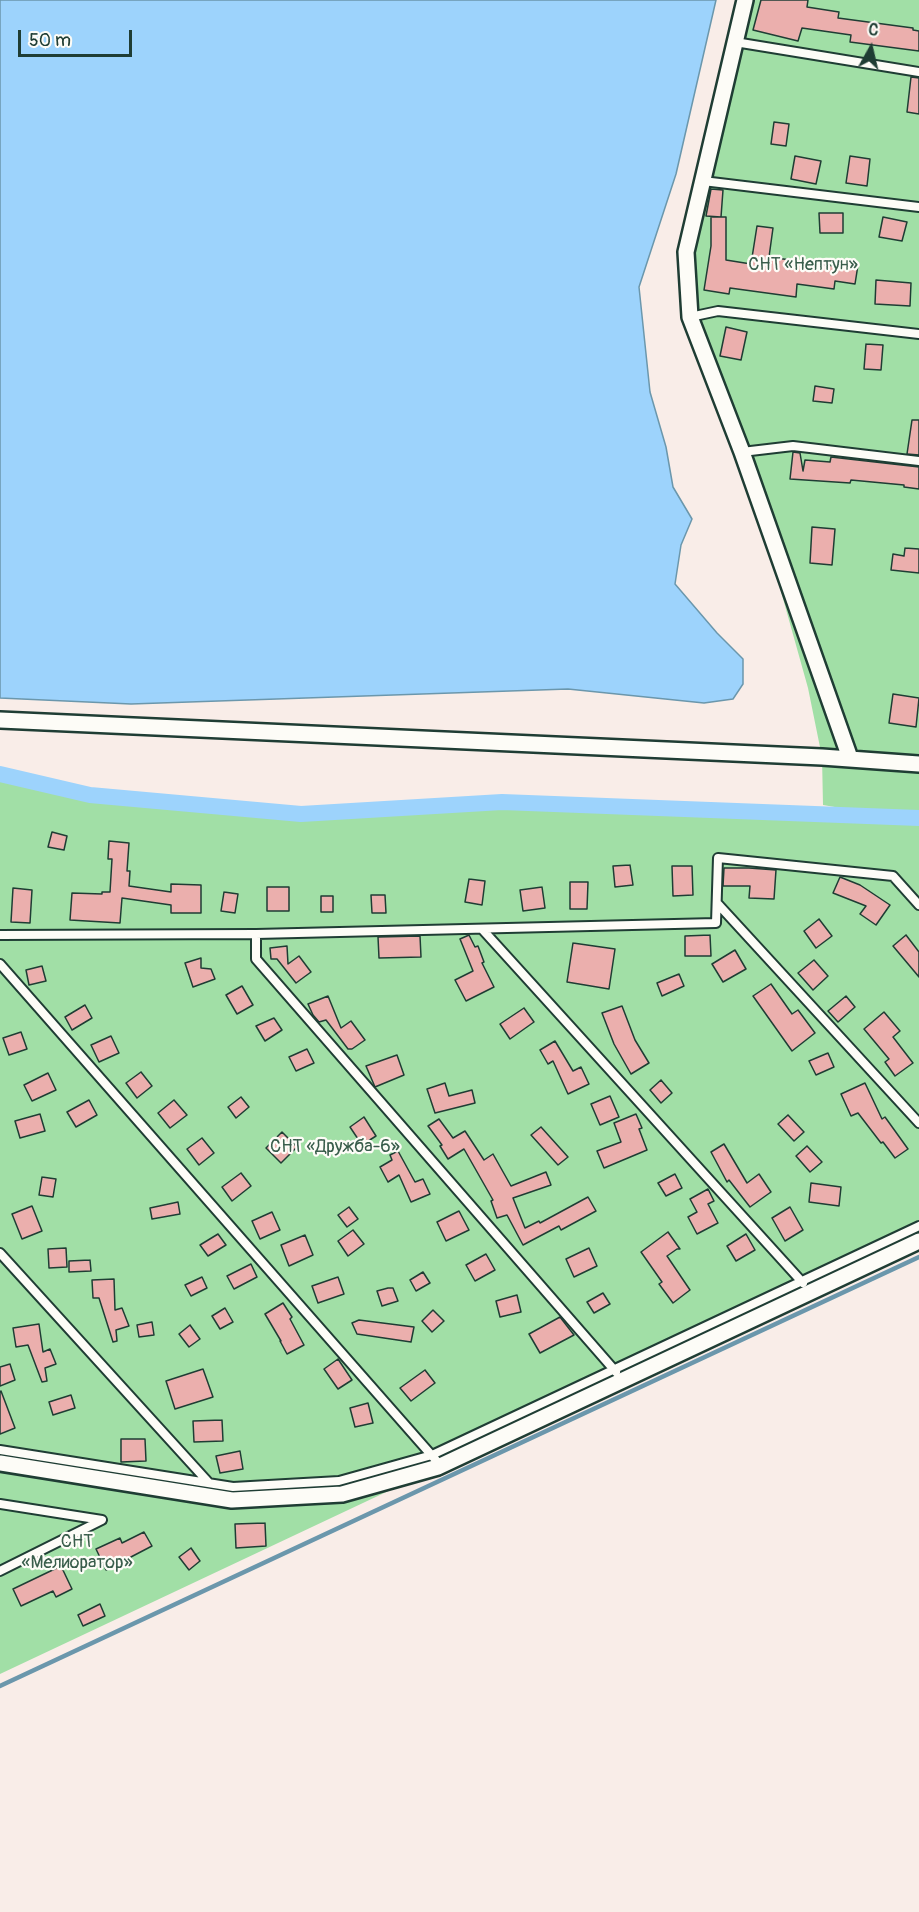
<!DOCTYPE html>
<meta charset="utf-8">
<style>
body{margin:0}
#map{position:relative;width:919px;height:1912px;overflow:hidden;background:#f9ede8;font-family:Pangolin,sans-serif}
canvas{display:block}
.north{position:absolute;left:841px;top:18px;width:60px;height:60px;-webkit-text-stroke:4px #fdfcf7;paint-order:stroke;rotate:8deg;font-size:16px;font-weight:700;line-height:24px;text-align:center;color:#1f3d34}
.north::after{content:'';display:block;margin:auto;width:21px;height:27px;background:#1f3d34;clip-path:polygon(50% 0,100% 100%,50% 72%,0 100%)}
.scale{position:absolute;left:18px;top:30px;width:114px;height:27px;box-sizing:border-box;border:3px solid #1f3d34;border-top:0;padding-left:8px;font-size:18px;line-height:21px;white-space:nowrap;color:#1f3d34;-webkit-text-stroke:4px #fdfcf7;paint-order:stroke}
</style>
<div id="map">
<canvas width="919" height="1912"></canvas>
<div class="north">С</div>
<div class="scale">50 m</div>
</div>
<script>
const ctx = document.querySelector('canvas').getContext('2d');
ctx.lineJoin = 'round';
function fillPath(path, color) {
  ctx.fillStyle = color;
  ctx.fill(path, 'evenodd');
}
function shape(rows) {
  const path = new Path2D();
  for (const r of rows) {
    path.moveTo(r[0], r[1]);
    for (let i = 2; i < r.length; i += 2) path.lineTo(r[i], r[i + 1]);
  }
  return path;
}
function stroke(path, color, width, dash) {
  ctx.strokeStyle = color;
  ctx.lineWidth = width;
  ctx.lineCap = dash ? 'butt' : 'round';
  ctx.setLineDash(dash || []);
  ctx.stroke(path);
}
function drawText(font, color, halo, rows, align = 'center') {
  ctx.font = font + ' Pangolin,sans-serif';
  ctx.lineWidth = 4.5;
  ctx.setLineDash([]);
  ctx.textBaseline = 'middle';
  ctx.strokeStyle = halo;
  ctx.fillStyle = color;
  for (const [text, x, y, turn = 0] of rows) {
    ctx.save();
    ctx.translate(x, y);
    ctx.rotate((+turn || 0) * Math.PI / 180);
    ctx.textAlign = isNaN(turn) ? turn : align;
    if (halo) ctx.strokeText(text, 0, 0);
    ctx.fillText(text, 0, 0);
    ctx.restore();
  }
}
fillPath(shape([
 [745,0,919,0,919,815,852,810,823,805,822,757,808,688,742,452,690,317,686,253],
 [0,774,90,795,301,814,502,802,919,818,919,1241,0,1674]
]), '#a1dfa6');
const water = shape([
 [0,0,716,0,676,174,639,287,650,392,666,447,673,487,692,519,681,545,675,584,717,633,743,659,743,684,733,699,704,703,568,689,131,704,0,698,0,0]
]);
fillPath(water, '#9dd3fc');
stroke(water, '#6b97ac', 1.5);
stroke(shape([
 [0,1686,919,1257]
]), '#6b97ac', 4.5);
stroke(shape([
 [0,774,90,795,301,814,502,802,919,818]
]), '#9dd3fc', 16);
const building = shape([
 [761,0,808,0,807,7,839,12,838,18,913,28,913,30,919,31,919,51,850,42,851,35,802,28,798,41,753,30,761,0],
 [911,77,919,78,919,114,907,112,911,77],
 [774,122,789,124,786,146,771,144,774,122],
 [795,156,821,161,816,184,791,179,795,156],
 [850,156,870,159,867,186,846,183,850,156],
 [711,189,723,190,721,217,706,216,711,189],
 [819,213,843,213,843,233,820,233,819,213],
 [711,217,726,217,726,260,751,264,757,226,773,228,769,257,841,267,842,263,858,265,855,284,835,281,834,289,797,284,796,297,730,288,729,294,704,290,711,246,711,217],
 [883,217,907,222,902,241,879,237,883,217],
 [876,280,911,283,910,306,875,304,876,280],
 [726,327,747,332,741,360,720,356,726,327],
 [866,344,883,345,881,370,864,369,866,344],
 [815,386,834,389,832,403,813,401,815,386],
 [912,420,919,420,919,455,907,454,912,420],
 [793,452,800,453,803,471,805,460,830,462,831,457,919,467,919,489,904,487,904,485,851,480,850,483,790,479,793,452],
 [812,527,835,529,832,565,810,563,812,527],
 [905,548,919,549,919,573,891,570,893,554,904,556,905,548],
 [893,694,919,698,916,727,889,723,893,694],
 [52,832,67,836,64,850,48,847,52,832],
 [109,841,129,843,127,871,130,871,129,886,171,892,171,884,201,885,201,913,171,913,171,905,122,898,120,923,70,920,72,893,102,894,102,892,110,892,112,859,108,859,109,841],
 [630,865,633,885,615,887,613,866,630,865],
 [672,866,692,866,693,895,673,896,672,866],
 [724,868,749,868,776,870,774,899,749,898,750,886,723,886,724,868],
 [840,877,860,885,890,905,876,925,860,914,866,906,833,893,840,877],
 [469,879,485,881,482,905,465,902,469,879],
 [570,882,588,882,587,909,570,909,570,882],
 [267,887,289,887,289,911,267,911,267,887],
 [542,887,545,908,523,911,520,890,542,887],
 [13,888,32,890,30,923,11,922,13,888],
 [224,892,238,894,235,913,221,911,224,892],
 [371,895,385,895,386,913,372,913,371,895],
 [321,896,333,896,333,912,321,912,321,896],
 [819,919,832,936,816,948,804,931,819,919],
 [469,935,475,947,478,946,484,962,482,963,494,987,466,1001,455,980,473,971,460,939,469,935],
 [710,935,711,956,685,956,685,936,710,935],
 [906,935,919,952,919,977,893,946,906,935],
 [420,936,421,957,379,958,378,937,420,936],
 [573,943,615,949,609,989,567,982,573,943],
 [287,946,288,964,299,956,311,972,296,983,277,959,271,959,270,948,287,946],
 [735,950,746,969,723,982,712,964,735,950],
 [201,958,201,968,211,969,215,979,193,987,185,963,201,958],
 [814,960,828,976,813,990,798,973,814,960],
 [42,966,46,981,29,985,26,970,42,966],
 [679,974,684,986,662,996,657,983,679,974],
 [771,984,792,1014,798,1010,815,1033,792,1051,753,996,771,984],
 [242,986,253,1005,237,1014,226,995,242,986],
 [328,996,341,1028,351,1021,365,1040,352,1049,348,1049,326,1020,319,1022,313,1015,308,1004,328,996],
 [846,996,855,1007,838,1022,828,1011,846,996],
 [85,1005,92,1018,72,1030,65,1017,85,1005],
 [622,1006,635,1040,649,1063,631,1074,614,1044,602,1013,622,1006],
 [524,1008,534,1022,510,1039,500,1024,524,1008],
 [884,1012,900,1031,893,1037,913,1063,895,1076,885,1062,889,1059,864,1029,884,1012],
 [274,1018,282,1030,265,1041,256,1026,274,1018],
 [21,1032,27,1049,9,1055,3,1038,21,1032],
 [111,1036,119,1053,99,1062,91,1045,111,1036],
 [555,1041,573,1071,581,1067,589,1084,568,1094,553,1061,548,1064,540,1050,555,1041],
 [307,1049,314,1063,296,1071,289,1057,307,1049],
 [828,1053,834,1067,816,1075,809,1061,828,1053],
 [397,1055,404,1075,375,1087,366,1066,397,1055],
 [141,1072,152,1086,137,1098,126,1083,141,1072],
 [48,1073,56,1090,32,1101,24,1085,48,1073],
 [661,1080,672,1093,661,1103,650,1090,661,1080],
 [445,1083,449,1096,472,1090,475,1103,435,1113,427,1089,445,1083],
 [865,1083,882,1119,885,1117,908,1149,895,1158,883,1142,881,1143,858,1113,851,1116,841,1094,865,1083],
 [610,1096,619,1117,600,1125,591,1104,610,1096],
 [241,1097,249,1107,236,1118,228,1107,241,1097],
 [89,1100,97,1115,76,1127,67,1112,89,1100],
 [174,1100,187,1115,170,1128,158,1113,174,1100],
 [40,1114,45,1131,20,1138,15,1121,40,1114],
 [636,1114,642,1128,639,1129,647,1150,604,1168,597,1151,621,1142,614,1123,636,1114],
 [788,1115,804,1132,794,1141,778,1124,788,1115],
 [364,1117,376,1136,362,1145,350,1127,364,1117],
 [439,1119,453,1138,465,1131,484,1160,493,1154,511,1186,546,1172,551,1185,513,1198,525,1228,539,1221,540,1223,588,1197,596,1211,561,1230,559,1226,523,1245,507,1215,497,1218,491,1201,493,1200,464,1149,448,1159,440,1146,442,1145,428,1126,439,1119],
 [541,1127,568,1157,558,1165,531,1135,541,1127],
 [282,1132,297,1147,281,1163,266,1148,282,1132],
 [202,1138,214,1153,199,1165,187,1149,202,1138],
 [724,1144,747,1183,759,1174,771,1192,750,1207,729,1180,727,1182,711,1152,724,1144],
 [807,1146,822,1162,810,1172,796,1156,807,1146],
 [398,1151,415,1182,423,1179,430,1194,411,1202,399,1175,388,1182,380,1167,392,1160,390,1155,398,1151],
 [241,1173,251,1186,232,1201,222,1187,241,1173],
 [675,1174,682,1188,666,1196,658,1183,675,1174],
 [42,1177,56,1179,53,1197,39,1195,42,1177],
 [811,1183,841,1187,839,1206,809,1202,811,1183],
 [708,1189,714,1201,708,1204,718,1223,697,1234,688,1217,697,1212,690,1199,708,1189],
 [178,1202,180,1214,152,1219,150,1208,178,1202],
 [32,1206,42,1231,22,1239,12,1214,32,1206],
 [349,1207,358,1219,347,1227,338,1215,349,1207],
 [790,1207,803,1230,785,1241,772,1218,790,1207],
 [459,1211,469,1230,446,1241,437,1222,459,1211],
 [272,1212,280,1230,260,1239,252,1221,272,1212],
 [353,1230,364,1244,348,1256,338,1241,353,1230],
 [668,1232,680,1249,677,1249,667,1256,690,1290,673,1303,659,1284,662,1282,641,1252,668,1232],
 [218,1234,226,1245,208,1256,200,1245,218,1234],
 [746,1234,755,1250,736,1261,727,1246,746,1234],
 [305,1235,313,1255,289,1266,281,1245,305,1235],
 [66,1248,67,1267,49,1268,48,1249,66,1248],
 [589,1248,597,1266,574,1277,566,1259,589,1248],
 [486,1254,495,1270,475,1281,466,1265,486,1254],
 [90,1260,91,1271,69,1272,69,1261,90,1260],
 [251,1264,257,1277,234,1289,227,1276,251,1264],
 [423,1272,430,1283,416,1291,410,1280,423,1272],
 [202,1277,207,1288,191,1296,185,1285,202,1277],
 [338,1277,344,1294,318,1303,312,1286,338,1277],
 [114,1279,115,1310,122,1308,129,1326,116,1330,117,1341,113,1342,99,1298,93,1298,92,1280,114,1279],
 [388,1288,393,1288,398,1301,382,1306,377,1291,388,1288],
 [603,1293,610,1304,594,1313,587,1302,603,1293],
 [517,1295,521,1312,500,1317,496,1301,517,1295],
 [283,1303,292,1317,290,1319,304,1345,287,1354,280,1341,281,1341,265,1314,283,1303],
 [225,1308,233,1322,220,1329,212,1316,225,1308],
 [433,1310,444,1321,432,1332,422,1321,433,1310],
 [560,1317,574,1335,540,1353,529,1334,560,1317],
 [359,1320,414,1327,411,1342,357,1334,352,1323,359,1320],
 [152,1322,154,1335,139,1337,137,1325,152,1322],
 [39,1324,43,1352,50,1349,56,1364,45,1368,47,1381,42,1382,28,1345,16,1347,13,1328,39,1324],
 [190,1325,200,1339,189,1347,179,1334,190,1325],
 [338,1359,352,1380,338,1389,324,1369,338,1359],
 [10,1364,15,1380,0,1386,0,1367,10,1364],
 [203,1369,213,1397,175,1409,166,1381,203,1369],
 [425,1370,435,1383,411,1401,400,1388,425,1370],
 [1,1391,15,1428,0,1434,0,1392,1,1391],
 [71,1395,75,1408,53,1415,49,1402,71,1395],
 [368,1403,373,1423,355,1427,350,1408,368,1403],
 [222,1420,223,1441,194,1442,193,1421,222,1420],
 [121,1439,145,1439,146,1461,121,1462,121,1439],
 [240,1451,243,1469,220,1473,216,1456,240,1451],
 [265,1523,266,1546,236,1548,235,1524,265,1523],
 [144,1532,152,1546,106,1570,96,1549,120,1538,122,1543,144,1532],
 [191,1548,200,1561,189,1570,179,1557,191,1548],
 [61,1566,72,1589,56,1597,53,1591,21,1606,13,1589,61,1566],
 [100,1604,105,1616,83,1626,78,1615,100,1604]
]);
fillPath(building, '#ebafad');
stroke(building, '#1f3d34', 1.5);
const lane = shape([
 [735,42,919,72],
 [703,181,919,207],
 [690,317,718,311,919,334],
 [742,452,793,446,919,461],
 [717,903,919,1123],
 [482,929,803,1283],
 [256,934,256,959,616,1372],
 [0,935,256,934,716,923,718,858,893,876,919,905],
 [0,964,441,1466],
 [0,1253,209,1483],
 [0,1450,233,1487,339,1481,432,1455,919,1226],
 [0,1504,102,1520,0,1571]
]);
const street = shape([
 [745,0,686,252,690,317,742,452,850,758],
 [0,720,822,757,919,764],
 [0,1463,232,1500,342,1494,438,1467,919,1241]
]);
stroke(lane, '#1f3d34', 12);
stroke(street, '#1f3d34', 20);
stroke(lane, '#fdfcf7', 8);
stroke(street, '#fdfcf7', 15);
drawText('18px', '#395d4b', '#fdfcf7', [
 ["СНТ «Нептун»",803,265],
 ["СНТ «Дружба-6»",335,1147],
 ["СНТ",77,1542],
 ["«Мелиоратор»",77,1563]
]);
</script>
